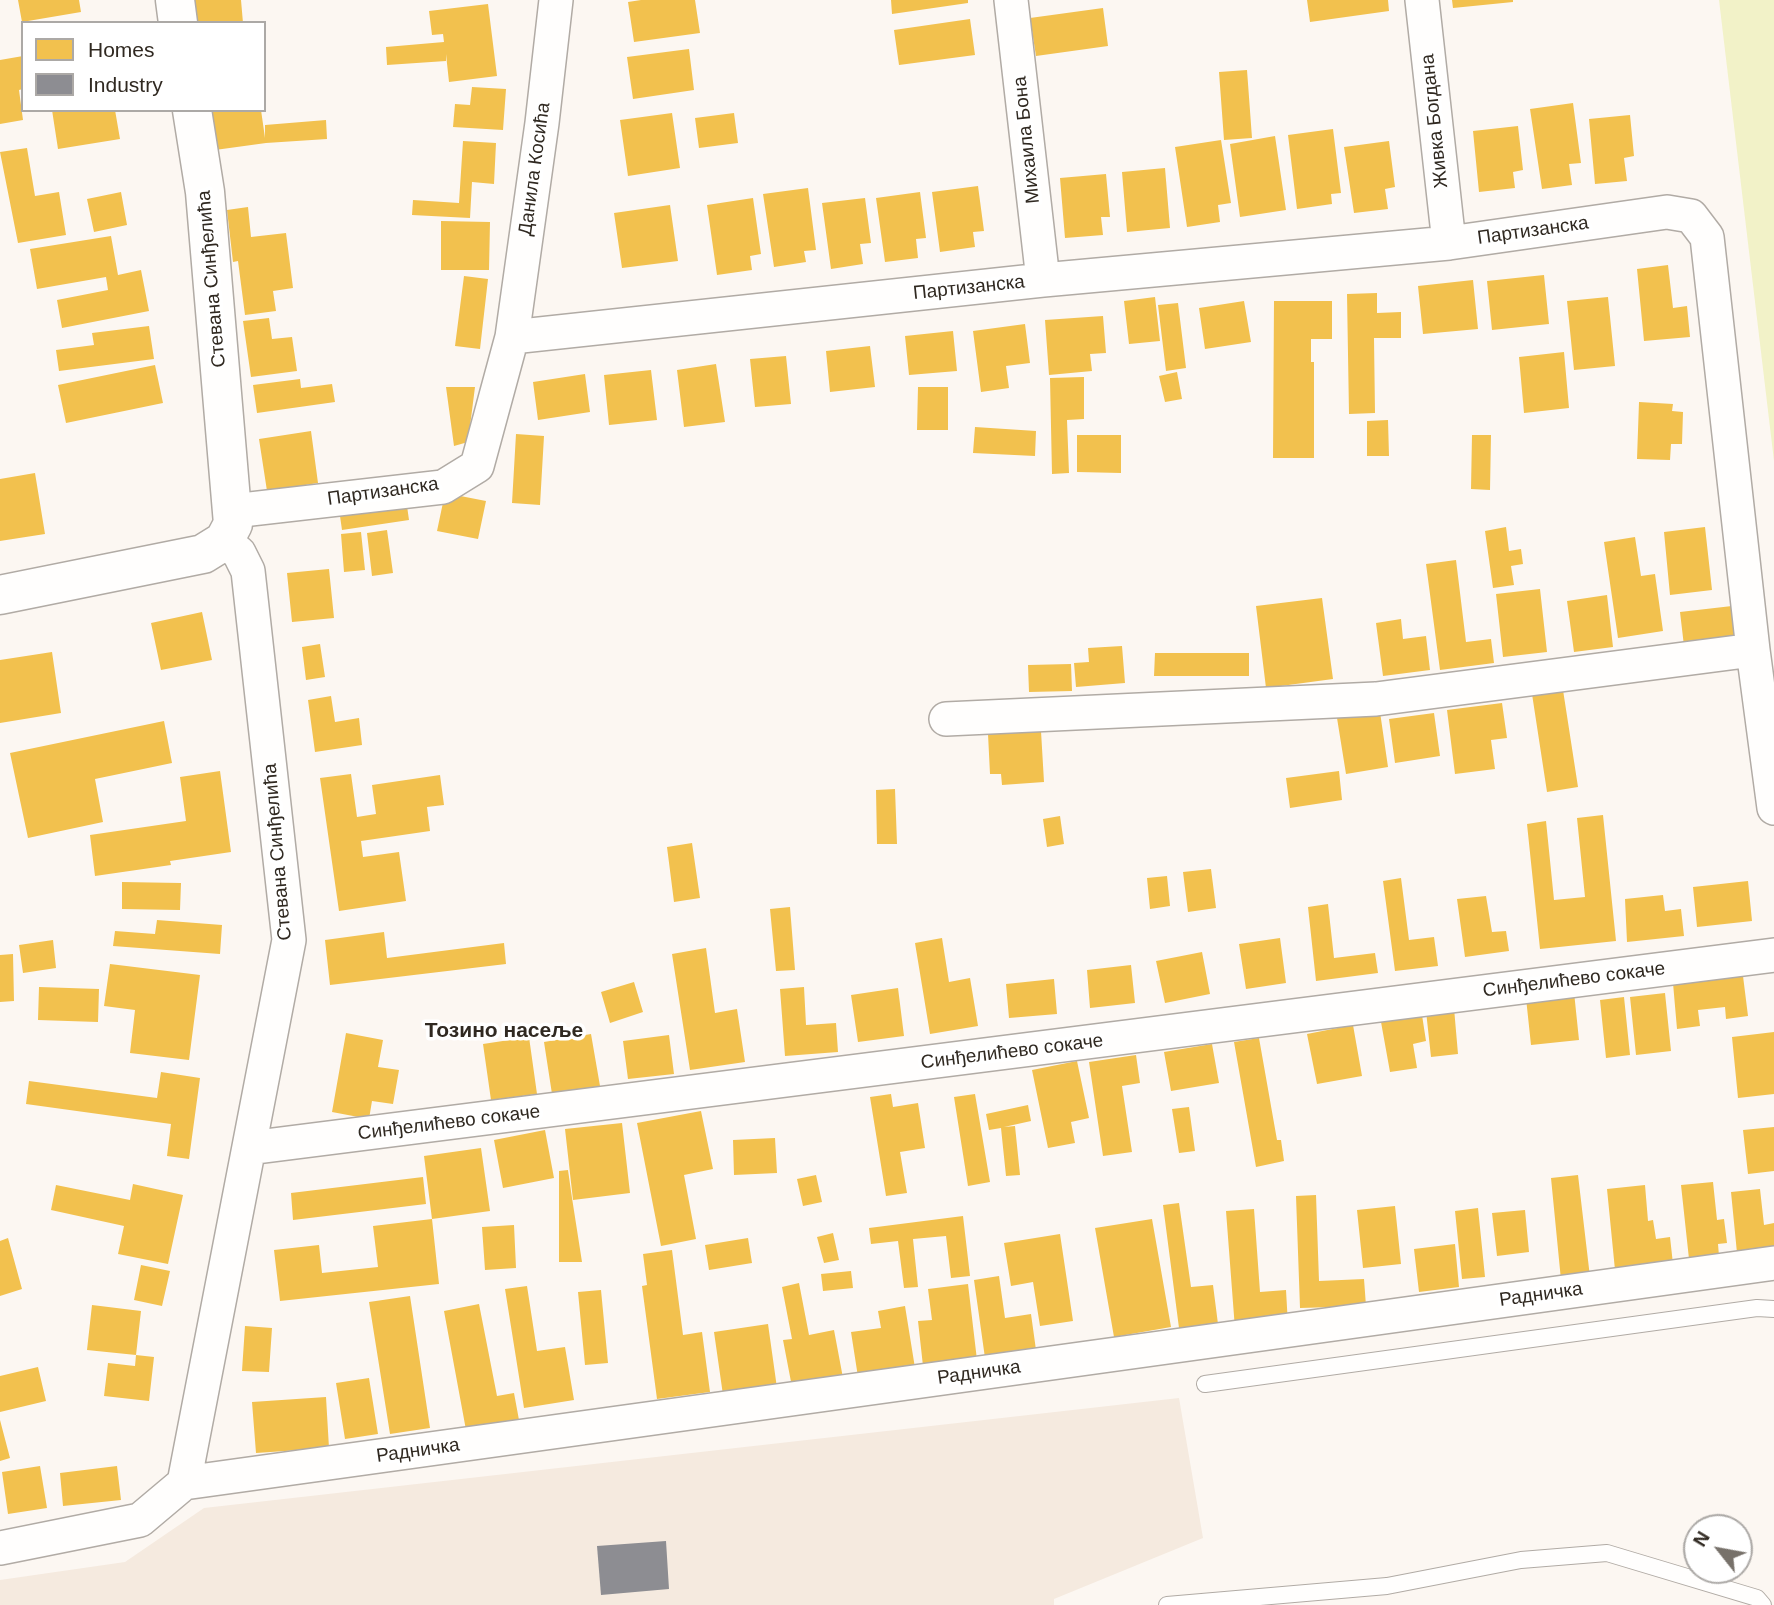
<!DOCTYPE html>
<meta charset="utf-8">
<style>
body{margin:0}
#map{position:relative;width:1774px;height:1605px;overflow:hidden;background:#fcf7f2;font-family:Helvetica,sans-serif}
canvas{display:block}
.legend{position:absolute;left:21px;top:21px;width:245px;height:91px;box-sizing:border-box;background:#fff;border:2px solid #aca9a6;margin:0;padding:9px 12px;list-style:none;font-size:21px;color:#302921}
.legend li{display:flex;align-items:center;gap:14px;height:35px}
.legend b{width:35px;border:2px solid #aca9a6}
.north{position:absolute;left:1683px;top:1514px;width:70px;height:70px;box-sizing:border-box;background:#fff;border:2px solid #aca9a6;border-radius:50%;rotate:301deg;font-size:19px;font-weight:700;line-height:28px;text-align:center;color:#302921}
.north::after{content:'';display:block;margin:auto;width:24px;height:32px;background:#77716a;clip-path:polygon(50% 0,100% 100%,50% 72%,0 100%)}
</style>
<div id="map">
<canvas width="1774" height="1605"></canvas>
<ul class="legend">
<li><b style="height:19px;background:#f2c14e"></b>Homes</li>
<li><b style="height:19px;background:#8d8d92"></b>Industry</li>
</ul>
<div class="north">N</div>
</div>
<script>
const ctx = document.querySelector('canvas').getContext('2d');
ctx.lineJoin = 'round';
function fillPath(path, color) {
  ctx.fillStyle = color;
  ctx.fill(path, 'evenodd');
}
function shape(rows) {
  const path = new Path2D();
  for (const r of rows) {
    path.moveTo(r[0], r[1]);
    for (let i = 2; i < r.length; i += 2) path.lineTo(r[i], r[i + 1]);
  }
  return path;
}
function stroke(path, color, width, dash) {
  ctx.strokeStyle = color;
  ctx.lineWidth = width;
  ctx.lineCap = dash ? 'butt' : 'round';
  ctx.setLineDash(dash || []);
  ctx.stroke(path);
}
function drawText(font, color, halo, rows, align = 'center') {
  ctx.font = font + ' Helvetica,sans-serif';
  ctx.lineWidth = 7;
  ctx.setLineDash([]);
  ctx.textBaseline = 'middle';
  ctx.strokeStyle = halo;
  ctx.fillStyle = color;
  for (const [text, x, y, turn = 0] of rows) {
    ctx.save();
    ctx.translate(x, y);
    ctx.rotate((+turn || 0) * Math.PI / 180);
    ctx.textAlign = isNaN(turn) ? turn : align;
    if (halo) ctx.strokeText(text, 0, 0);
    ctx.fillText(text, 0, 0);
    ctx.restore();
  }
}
fillPath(shape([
 [1179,1398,1203,1538,1054,1599,1054,1605,0,1605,0,1580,125,1562,204,1508]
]), '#f5eadf');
fillPath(shape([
 [1719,0,1774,0,1774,461]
]), '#f2f2c8');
fillPath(shape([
 [18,0,79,0,81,12,22,22],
 [185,0,241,0,243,23,187,23],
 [641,0,695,0,700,33,634,42,628,2],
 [891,0,968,0,968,3,892,14],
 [1307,0,1388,0,1389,11,1310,22],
 [1452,0,1513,0,1513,2,1453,8],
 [488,4,497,76,449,82,446,54,446,61,387,65,386,47,444,42,443,34,432,35,429,11],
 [1103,8,1108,46,1036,56,1030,18],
 [970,19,975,55,899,65,894,30],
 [689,49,694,90,633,99,627,57],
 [23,56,23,89,19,90,23,120,0,124,0,60],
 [1247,70,1252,138,1224,140,1219,72],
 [472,87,506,89,503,130,453,127,455,104,470,105],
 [1573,103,1581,163,1569,164,1572,185,1542,189,1530,109],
 [52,110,115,110,120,139,58,149],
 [209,110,261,110,265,138,265,125,326,120,327,139,266,143,215,150],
 [672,113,680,168,628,176,620,120],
 [734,113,738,143,699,148,695,118],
 [1630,115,1634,156,1624,158,1627,181,1595,184,1589,119],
 [1518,126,1523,170,1513,172,1515,188,1479,192,1473,131],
 [1333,129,1341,193,1331,194,1332,204,1297,209,1288,135],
 [1275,136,1286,210,1240,217,1230,144],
 [1221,140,1231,203,1218,205,1220,222,1187,227,1175,147],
 [463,141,496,143,494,184,472,182,470,218,412,215,413,200,459,203],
 [1389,141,1395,187,1385,189,1388,209,1354,213,1344,147],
 [27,148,35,196,59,192,66,235,18,243,0,152],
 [1165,168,1170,228,1127,232,1122,172],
 [1106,174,1110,217,1101,217,1103,235,1065,238,1060,178],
 [978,186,984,231,973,232,975,247,940,252,932,192],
 [808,188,816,250,804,251,806,262,774,267,763,194],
 [121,192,127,225,94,232,87,199],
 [920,192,926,238,916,239,918,258,885,262,876,198],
 [753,198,761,254,750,256,752,270,717,275,707,205],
 [865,198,871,243,860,244,863,264,831,269,822,203],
 [670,205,678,261,622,268,614,213],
 [248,207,251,237,286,233,293,288,273,291,276,311,245,315,238,261,233,262,227,210],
 [441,221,490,222,489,270,441,270],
 [111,236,118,275,141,270,149,311,62,328,57,300,108,290,106,277,37,289,30,249],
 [1668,265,1673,308,1687,306,1690,337,1644,341,1637,269],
 [1544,275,1549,324,1492,330,1487,281],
 [464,276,488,279,480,349,455,346],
 [1473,280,1478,329,1423,334,1418,286],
 [1377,293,1377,313,1401,312,1401,338,1374,338,1375,413,1349,414,1347,294],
 [1155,297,1160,341,1129,344,1124,301],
 [1608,297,1615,366,1574,370,1567,301],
 [1244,301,1251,342,1205,349,1199,308],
 [1274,301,1332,301,1332,339,1311,339,1311,362,1314,362,1314,458,1273,458],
 [1178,303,1186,368,1166,371,1158,305],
 [1103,316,1106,353,1090,354,1092,371,1049,375,1045,320],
 [269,318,272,339,292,337,297,371,251,377,243,321],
 [1025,324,1030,363,1006,366,1009,388,981,392,973,331],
 [149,326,154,359,59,371,56,350,94,345,92,333],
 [953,331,957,371,909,375,905,336],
 [870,346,875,387,830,392,826,351],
 [1564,352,1569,408,1524,413,1519,357],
 [786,356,791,404,755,407,750,359],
 [716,364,725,422,684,427,677,370],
 [155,365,163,403,66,423,58,385],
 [651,370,657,420,609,425,604,375],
 [1177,372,1182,399,1165,402,1159,376],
 [585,374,590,412,538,420,533,382],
 [1084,377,1084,419,1067,420,1069,473,1052,474,1050,378],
 [300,379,301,388,332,384,335,402,257,413,253,385],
 [446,387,475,387,468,442,454,446],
 [918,387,948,387,948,430,917,430],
 [1639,402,1673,404,1672,411,1683,412,1682,444,1671,444,1670,460,1637,459],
 [1388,420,1389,456,1367,456,1367,421],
 [975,427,1036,431,1035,456,973,453],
 [311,431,318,483,267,491,259,439],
 [516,434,544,436,540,505,512,503],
 [1077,435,1121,435,1121,473,1077,472],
 [1472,435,1491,435,1490,490,1471,489],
 [35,473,45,534,0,541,0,479],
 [445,493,486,501,478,539,437,531],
 [406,499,409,520,342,530,339,509],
 [1506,527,1509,551,1521,549,1523,564,1511,566,1514,585,1493,588,1485,531],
 [1705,527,1712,590,1670,595,1664,532],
 [387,530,393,573,372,576,367,533],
 [361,532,365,570,344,572,341,534],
 [1635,537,1641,576,1655,574,1663,631,1618,638,1604,542],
 [1456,560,1466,642,1491,639,1494,663,1440,670,1426,564],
 [329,569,334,618,292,622,287,573],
 [1540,589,1547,652,1503,657,1496,594],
 [1607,595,1613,647,1574,652,1567,601],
 [1322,598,1333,679,1266,688,1256,606],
 [1732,606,1735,641,1684,646,1680,612],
 [202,612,212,660,161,670,151,623],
 [1401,619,1403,639,1426,636,1430,670,1383,676,1376,623],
 [320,644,325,677,306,680,302,647],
 [1122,646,1125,683,1076,687,1074,663,1089,662,1088,648],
 [52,652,61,713,0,723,0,660],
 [1155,653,1249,653,1249,676,1154,676],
 [1071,664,1072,691,1029,692,1028,665],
 [1563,690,1578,787,1547,792,1532,694],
 [331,696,335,722,359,718,362,745,315,752,308,700],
 [1502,703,1507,738,1491,740,1495,769,1455,774,1447,710],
 [1380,712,1388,767,1346,774,1337,718],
 [1434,713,1440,756,1395,763,1389,719],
 [164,721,172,763,95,779,103,822,28,838,10,753],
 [1041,731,1044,782,1002,785,1001,774,990,774,988,734],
 [220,771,231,852,170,861,171,865,95,876,90,835,186,821,180,777],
 [1339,771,1342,800,1290,808,1286,778],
 [351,774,357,817,376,814,372,785,440,775,444,805,427,807,430,831,361,841,363,857,399,852,406,901,339,911,320,778],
 [895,789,897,844,877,844,876,790],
 [1603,815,1616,941,1540,949,1527,824,1546,821,1554,900,1585,897,1577,818],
 [1060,816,1064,844,1047,847,1043,819],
 [692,843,700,898,674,902,667,847],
 [1211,869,1216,908,1188,912,1183,872],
 [1167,876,1170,906,1150,909,1147,878],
 [1401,878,1409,940,1434,937,1438,966,1395,971,1383,881],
 [1748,881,1752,921,1697,927,1693,887],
 [122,882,181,883,180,910,122,909],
 [1663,895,1665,911,1681,909,1684,936,1627,942,1625,899],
 [1486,896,1492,932,1506,931,1509,951,1465,957,1457,899],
 [1328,904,1334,958,1375,953,1378,973,1316,981,1308,907],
 [790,907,795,970,776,971,770,909],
 [157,920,222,925,220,954,113,946,115,931,155,934],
 [384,932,387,958,504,943,506,964,330,985,325,940],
 [942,938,949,982,970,978,978,1026,930,1034,915,943],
 [1280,938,1286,983,1246,989,1239,944],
 [53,940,56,968,23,973,19,945],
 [706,948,715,1013,737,1009,745,1062,690,1070,672,954],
 [1202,952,1210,994,1165,1003,1156,961],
 [13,954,14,1001,0,1002,0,955],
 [110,964,200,975,189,1060,130,1053,135,1010,104,1006],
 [1131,965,1135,1003,1090,1008,1087,970],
 [1743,976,1748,1016,1726,1019,1725,1007,1698,1010,1700,1026,1677,1029,1673,983],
 [1054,979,1057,1014,1009,1018,1006,984],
 [634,982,643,1012,610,1023,601,992],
 [39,987,99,989,98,1022,38,1020],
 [804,987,806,1025,836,1023,838,1052,785,1056,780,989],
 [898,988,904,1036,858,1042,851,995],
 [1574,992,1579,1040,1531,1045,1526,998],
 [1665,993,1671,1051,1636,1055,1630,997],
 [1624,997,1630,1055,1606,1058,1600,1000],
 [1454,1008,1458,1054,1431,1057,1426,1011],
 [1422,1015,1426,1041,1413,1044,1417,1068,1390,1072,1381,1022],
 [1353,1025,1362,1076,1317,1084,1307,1034],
 [1774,1032,1774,1094,1738,1098,1732,1037],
 [346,1033,383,1040,378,1067,399,1070,393,1104,372,1101,369,1119,332,1112],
 [591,1034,600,1086,552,1094,544,1042],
 [669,1035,674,1074,628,1079,623,1041],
 [529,1037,537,1094,491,1100,483,1044],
 [1259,1038,1277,1140,1281,1140,1284,1161,1256,1167,1234,1042],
 [1212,1044,1219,1083,1171,1091,1164,1052],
 [1136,1055,1140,1083,1122,1086,1132,1152,1103,1156,1089,1062],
 [1077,1061,1089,1118,1071,1122,1075,1143,1048,1148,1032,1070],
 [161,1072,200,1078,189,1159,167,1156,171,1124,26,1104,29,1081,157,1098],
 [891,1094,893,1107,918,1103,925,1148,900,1152,907,1193,886,1196,870,1097],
 [975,1094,990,1182,968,1186,954,1097],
 [1028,1105,1031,1121,1004,1127,1015,1126,1020,1175,1006,1176,1001,1128,989,1130,986,1114],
 [1189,1107,1195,1151,1179,1153,1172,1109],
 [701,1111,713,1169,684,1175,696,1239,661,1246,637,1123],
 [622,1123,630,1193,573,1200,565,1129],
 [1774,1127,1774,1171,1748,1174,1743,1130],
 [545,1130,554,1178,503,1188,494,1140],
 [775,1138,777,1173,734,1175,733,1140],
 [481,1148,490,1211,432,1219,424,1156],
 [568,1170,572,1198,582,1262,559,1262,559,1171],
 [816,1175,822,1202,803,1206,797,1179],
 [1578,1175,1590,1277,1561,1280,1551,1178],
 [423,1177,426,1204,293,1220,291,1193],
 [1713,1182,1717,1220,1724,1219,1727,1243,1718,1244,1719,1256,1689,1259,1681,1185],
 [133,1184,183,1195,168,1264,118,1254,124,1226,51,1210,56,1185,130,1200],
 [1645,1185,1648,1221,1653,1220,1656,1239,1670,1237,1673,1264,1615,1270,1607,1189],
 [1760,1189,1764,1225,1774,1223,1774,1249,1737,1253,1731,1192],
 [1316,1195,1319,1281,1364,1279,1366,1306,1300,1308,1296,1196],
 [1179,1203,1191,1287,1213,1285,1218,1324,1179,1328,1163,1205],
 [1395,1206,1401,1264,1363,1268,1357,1210],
 [1478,1208,1485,1277,1462,1279,1455,1211],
 [1254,1209,1260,1292,1286,1290,1288,1325,1235,1329,1226,1211],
 [1525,1210,1529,1252,1497,1256,1492,1213],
 [963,1216,970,1276,951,1278,946,1236,913,1239,918,1287,904,1288,898,1241,871,1244,869,1228],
 [432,1219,439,1284,280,1301,274,1250,319,1245,322,1273,378,1267,373,1226],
 [1152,1219,1171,1327,1114,1337,1095,1228],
 [514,1225,516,1268,485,1270,482,1227],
 [833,1233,839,1260,824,1263,817,1237],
 [1060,1234,1073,1321,1040,1326,1033,1282,1011,1286,1004,1243],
 [8,1238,22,1289,0,1296,0,1241],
 [748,1238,752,1263,709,1270,705,1245],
 [1455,1244,1459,1287,1419,1292,1414,1249],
 [672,1250,683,1335,702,1332,710,1392,657,1399,642,1286,647,1285,643,1254],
 [141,1265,170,1271,162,1306,134,1300],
 [851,1271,853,1288,823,1291,821,1274],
 [999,1276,1005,1318,1031,1314,1036,1350,985,1358,974,1280],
 [799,1283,809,1335,834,1330,843,1378,792,1387,783,1340,792,1339,782,1287],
 [968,1284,977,1360,923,1366,918,1321,932,1320,928,1289],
 [527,1286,537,1351,565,1347,574,1400,524,1408,505,1289],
 [601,1290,608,1363,585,1365,578,1292],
 [410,1296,430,1428,390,1434,369,1302],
 [479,1304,497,1396,514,1393,519,1420,466,1430,444,1311],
 [92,1305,141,1311,136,1355,87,1350],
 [905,1306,915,1368,858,1377,851,1332,881,1328,878,1311],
 [768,1324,777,1388,723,1395,714,1332],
 [245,1326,272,1328,269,1372,242,1371],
 [136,1355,154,1357,149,1401,104,1396,108,1363,135,1366],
 [38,1367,46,1401,0,1412,0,1376],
 [369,1378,378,1434,345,1439,336,1383],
 [326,1397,329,1448,256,1453,252,1402],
 [0,1420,10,1458,0,1461],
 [40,1466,47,1508,8,1514,2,1472],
 [117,1466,121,1500,63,1506,60,1473]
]), '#f2c14e');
fillPath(shape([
 [666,1541,669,1589,601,1595,597,1546]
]), '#8d8d92');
const lane = shape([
 [1205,1384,1757,1308,1774,1309],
 [1167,1605,1387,1586,1521,1560,1607,1553,1757,1598,1763,1605]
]);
const street = shape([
 [1011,0,1043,280],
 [1422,0,1449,243],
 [512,337,542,123,556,0],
 [233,511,443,487,477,466,512,337,1043,280,1449,243,1667,212,1691,216,1707,237,1753,650,1376,699,946,719],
 [1753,650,1774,808],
 [249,1148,1774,955],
 [184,1483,1774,1263],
 [0,1548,140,1520,184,1483,289,940,248,571,239,553,224,541]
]);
const secondary = shape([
 [175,0,178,23],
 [0,595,203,554,224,541,233,524,205,192,192,110]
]);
stroke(lane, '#b1aba5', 18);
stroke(street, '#b1aba5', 36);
stroke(secondary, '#b1aba5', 41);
stroke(lane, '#fffefd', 16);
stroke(street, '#fffefd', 33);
stroke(secondary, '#fffefd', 38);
drawText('19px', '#302921', '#fff', [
 ["Живка Богдана",1435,121,-96],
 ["Михаила Бона",1027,140,-96],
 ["Данила Косића",535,169,-82],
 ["Партизанска",1533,231,-8],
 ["Стевана Синђелића",212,279,-95],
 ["Партизанска",969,288,-6],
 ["Партизанска",383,492,-8],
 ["Стевана Синђелића",278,852,-95],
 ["Синђелићево сокаче",1574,980,-7],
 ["Синђелићево сокаче",1012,1052,-7],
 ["Синђелићево сокаче",449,1123,-7],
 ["Радничка",1541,1295,-8],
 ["Радничка",979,1373,-8],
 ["Радничка",418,1451,-8]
]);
drawText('bold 21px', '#302921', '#fff', [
 ["Тозино насеље",504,1031]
]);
</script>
